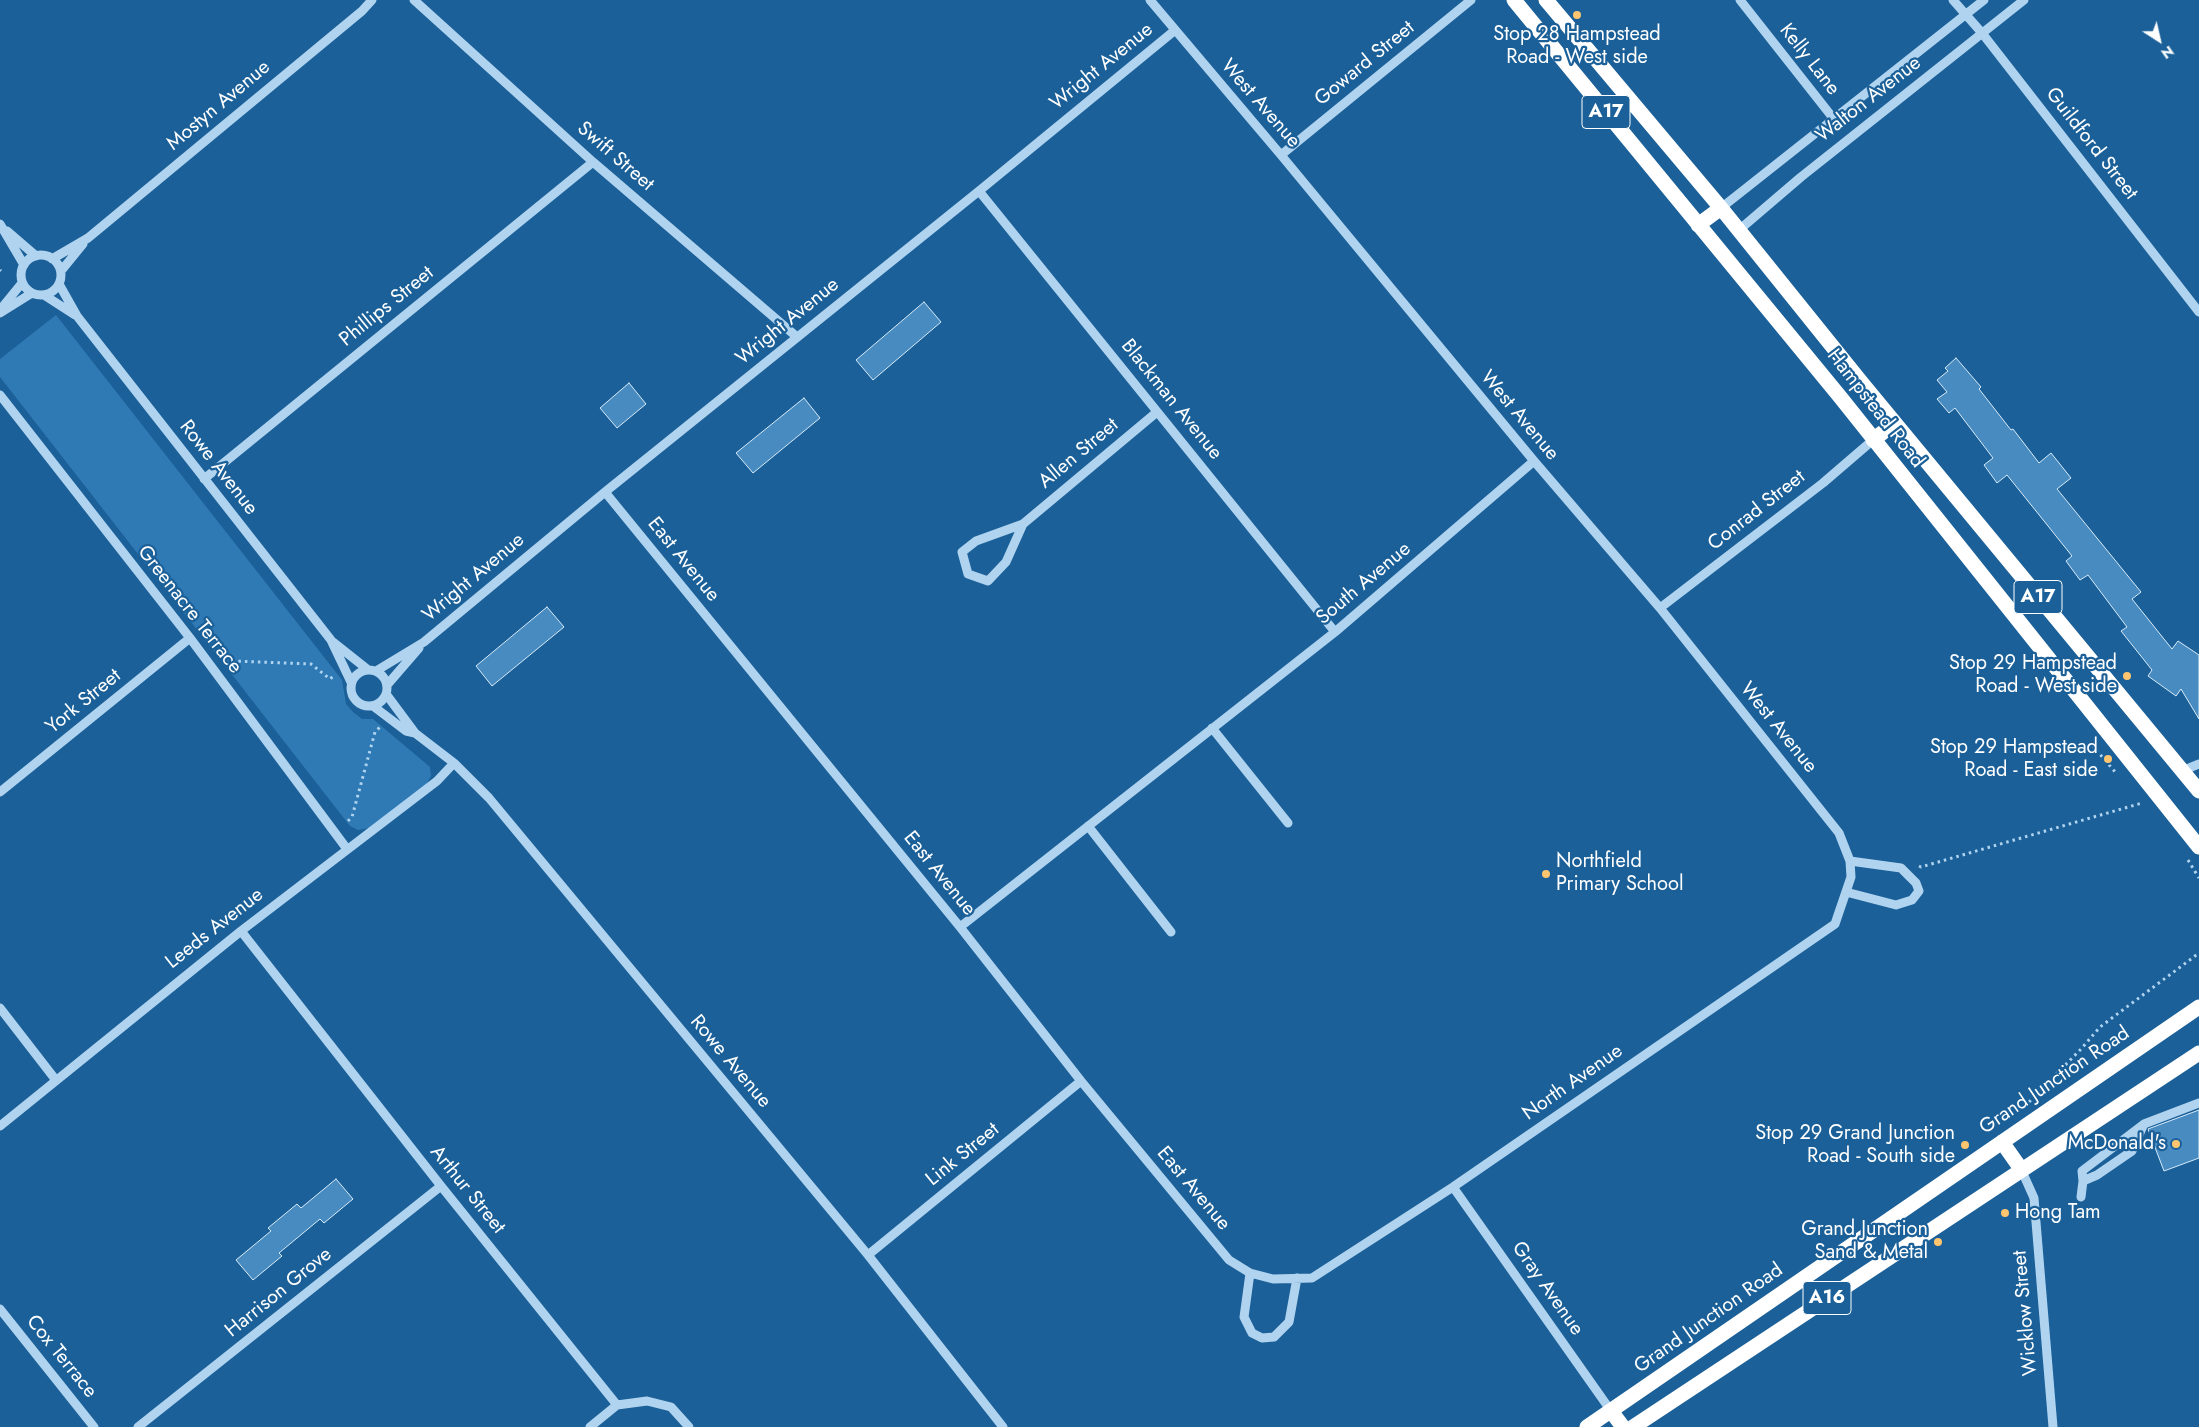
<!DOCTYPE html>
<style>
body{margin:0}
#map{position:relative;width:2199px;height:1427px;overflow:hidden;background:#1b6098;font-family:Jost,sans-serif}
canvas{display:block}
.north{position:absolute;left:2134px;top:15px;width:50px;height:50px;-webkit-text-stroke:4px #1b6098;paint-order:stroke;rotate:145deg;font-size:14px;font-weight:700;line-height:20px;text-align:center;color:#fff}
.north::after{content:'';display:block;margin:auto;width:18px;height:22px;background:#fff;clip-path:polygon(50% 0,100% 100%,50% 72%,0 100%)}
</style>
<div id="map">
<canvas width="2199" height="1427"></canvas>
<div class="north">N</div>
</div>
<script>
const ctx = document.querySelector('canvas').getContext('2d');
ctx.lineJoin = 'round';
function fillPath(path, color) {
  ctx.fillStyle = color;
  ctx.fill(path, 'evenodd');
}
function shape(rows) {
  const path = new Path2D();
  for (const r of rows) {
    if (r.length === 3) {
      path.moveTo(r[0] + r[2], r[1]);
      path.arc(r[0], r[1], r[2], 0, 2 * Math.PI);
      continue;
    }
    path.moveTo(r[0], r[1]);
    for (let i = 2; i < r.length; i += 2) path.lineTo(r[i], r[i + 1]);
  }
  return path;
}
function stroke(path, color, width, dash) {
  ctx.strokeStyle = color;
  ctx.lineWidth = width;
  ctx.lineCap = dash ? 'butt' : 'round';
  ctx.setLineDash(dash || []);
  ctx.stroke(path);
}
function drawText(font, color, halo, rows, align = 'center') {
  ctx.font = font + ' Jost,sans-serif';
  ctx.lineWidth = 4.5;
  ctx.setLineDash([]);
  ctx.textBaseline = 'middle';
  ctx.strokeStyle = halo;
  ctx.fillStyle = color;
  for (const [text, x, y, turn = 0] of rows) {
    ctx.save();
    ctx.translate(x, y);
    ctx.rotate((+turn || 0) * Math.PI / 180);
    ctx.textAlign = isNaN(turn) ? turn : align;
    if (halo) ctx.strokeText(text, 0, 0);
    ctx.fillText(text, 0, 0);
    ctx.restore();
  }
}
fillPath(shape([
 [56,315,342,680,346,704,353,712,362,719,373,719,430,767,431,776,426,785,369,828,358,830,350,826,0,377,0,359]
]), '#2f7ab5');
const building = shape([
 [924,302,941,322,873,380,856,360,924,302],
 [1956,358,1981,387,1979,389,2011,430,2013,429,2039,463,2051,453,2071,478,2057,489,2141,592,2132,599,2172,649,2178,641,2199,655,2199,719,2181,689,2176,696,2148,676,2152,670,2121,631,2127,627,2088,575,2080,580,2066,561,2072,556,2040,516,2007,475,1997,483,1984,465,1993,458,1955,408,1949,413,1937,399,1947,392,1937,380,1948,371,1945,368,1956,358],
 [629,383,646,404,617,428,600,408,629,383],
 [804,398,820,418,753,473,736,453,804,398],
 [547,607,564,627,492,686,476,666,547,607],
 [2199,1110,2199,1158,2164,1171,2148,1129,2199,1110],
 [336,1179,353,1199,324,1223,320,1219,279,1253,282,1256,253,1280,236,1260,271,1231,268,1228,297,1204,301,1208,336,1179]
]);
fillPath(building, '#488bc0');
stroke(building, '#d7ebfb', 1);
stroke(shape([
 [0,270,1,271],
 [227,666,234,661,311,664,330,679,335,675],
 [2092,745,2116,773],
 [348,821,352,817,375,732,380,727],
 [2188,860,2199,878],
 [1919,866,1921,867,2142,803],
 [2029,1102,2081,1049,2100,1027,2199,953]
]), '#b0d4f0', 3, [2.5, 4]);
stroke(shape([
 [414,0,593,162,797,337],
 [1740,0,1833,118],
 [1953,0,1982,33,2199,312],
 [1281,155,1471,0],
 [979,191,1335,632],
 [1721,208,1984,0],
 [0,224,24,265],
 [1739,230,1801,177,2024,0],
 [7,231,36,256],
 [41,275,20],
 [52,259,88,238,362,11,372,0],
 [61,271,83,244],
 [59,284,77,316,331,640,351,682],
 [44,295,75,315],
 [0,310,22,283],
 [0,313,32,293],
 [0,395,190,638,347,849],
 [204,479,593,162],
 [605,492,960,927,1081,1081,1229,1260,1250,1273,1273,1279,1312,1278,1453,1187,1835,924,1851,877,1850,861,1839,833,1660,608,1534,461,1281,155,1150,0],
 [1023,524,1006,562,988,581,968,574,962,552,976,541,1023,524,1157,412],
 [1660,608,1823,483,1873,440],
 [333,642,367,669],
 [369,688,18],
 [376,671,424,642,605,492,979,191,1174,31],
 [387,685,419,648],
 [386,694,415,733,454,763,489,798,868,1255,1003,1427],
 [373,706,406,731,415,733],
 [1212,728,1288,823],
 [2182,771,2199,764],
 [0,792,190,638],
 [1088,826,1171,932],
 [1846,892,1896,905,1912,900,1919,891,1916,883,1901,868,1850,861],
 [960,927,1335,632,1534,461],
 [241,931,441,1186,617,1405,647,1401,671,1407,689,1427],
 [0,1008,55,1079],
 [0,1126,241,931,437,781,454,763],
 [2021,1169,2034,1198,2053,1427],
 [2083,1181,2097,1175,2132,1151,2143,1126],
 [1453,1187,1611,1411],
 [2081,1197,2083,1181,2082,1171,2144,1124,2199,1103],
 [868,1255,1081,1081],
 [1250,1273,1244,1317,1252,1333,1262,1338,1274,1337,1289,1322,1297,1278],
 [0,1309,94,1427],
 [138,1427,441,1186],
 [590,1427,617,1405]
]), '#b0d4f0', 9);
stroke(shape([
 [1514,0,1841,398,2199,847],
 [1546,0,1721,208,1861,382,2199,791],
 [1698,225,1721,208],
 [1873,440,1895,423],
 [2002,1142,2021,1169],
 [1611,1411,1623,1427],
 [1587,1427,2199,1007],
 [1633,1427,2199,1053]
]), '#fff', 15);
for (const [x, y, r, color] of [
 [1577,15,5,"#ffc56f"],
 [2127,676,5,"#ffc56f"],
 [2108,759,5,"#ffc56f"],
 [1546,874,5,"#ffc56f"],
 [2176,1144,5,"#ffc56f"],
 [1965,1145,5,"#ffc56f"],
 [2005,1213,5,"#ffc56f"],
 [1938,1242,5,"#ffc56f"]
]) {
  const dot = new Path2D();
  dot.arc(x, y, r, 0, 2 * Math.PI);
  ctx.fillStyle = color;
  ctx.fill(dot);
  stroke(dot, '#1b6098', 2);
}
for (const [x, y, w] of [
 [1606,112,48],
 [2038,597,48],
 [1827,1298,48]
]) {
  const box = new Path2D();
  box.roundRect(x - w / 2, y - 16.5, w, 33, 4);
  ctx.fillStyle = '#1b6098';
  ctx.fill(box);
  stroke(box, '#fff', 1);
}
drawText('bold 19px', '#fff', null, [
 ["A17",1606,112],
 ["A17",2038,597],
 ["A16",1827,1298]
]);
drawText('20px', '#fff', '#1b6098', [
 ["Stop 28 Hampstead",1577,35,"center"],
 ["Road - West side",1577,58,"center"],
 ["Stop 29 Hampstead",2117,664],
 ["Road - West side",2117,687],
 ["Stop 29 Hampstead",2098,748],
 ["Road - East side",2098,771],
 ["Northfield",1556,862,"left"],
 ["Primary School",1556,885,"left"],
 ["Stop 29 Grand Junction",1955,1134],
 ["Road - South side",1955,1157],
 ["McDonald's",2166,1144],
 ["Hong Tam",2015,1213,"left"],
 ["Grand Junction",1928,1230],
 ["Sand & Metal",1928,1253]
], 'right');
drawText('20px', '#fff', '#1b6098', [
 ["Kelly Lane",1809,60,52],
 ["Goward Street",1365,64,-39],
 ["Wright Avenue",1102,67,-39],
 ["Walton Avenue",1869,100,-38],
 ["West Avenue",1260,104,49],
 ["Mostyn Avenue",219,106,-40],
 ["Guildford Street",2091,144,52],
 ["Swift Street",615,157,41],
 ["Phillips Street",387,307,-39],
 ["Wright Avenue",788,322,-39],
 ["Blackman Avenue",1171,400,51],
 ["Hampstead Road",1875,409,52],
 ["West Avenue",1519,416,50],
 ["Allen Street",1079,454,-40],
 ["Rowe Avenue",218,468,52],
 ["Conrad Street",1757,511,-38],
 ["East Avenue",683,560,51],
 ["Wright Avenue",474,578,-40],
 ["South Avenue",1364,584,-40],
 ["Greenacre Terrace",189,610,52],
 ["York Street",84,702,-39],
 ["West Avenue",1778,728,51],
 ["East Avenue",939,874,51],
 ["Leeds Avenue",215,929,-38],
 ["Rowe Avenue",730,1062,50],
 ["Grand Junction Road",2055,1081,-34],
 ["North Avenue",1573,1083,-35],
 ["Link Street",963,1155,-39],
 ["East Avenue",1193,1189,50],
 ["Arthur Street",467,1190,51],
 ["Gray Avenue",1547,1289,55],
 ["Harrison Grove",279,1293,-39],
 ["Wicklow Street",2026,1313,-95],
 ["Grand Junction Road",1709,1319,-35],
 ["Cox Terrace",61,1357,51]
]);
</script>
